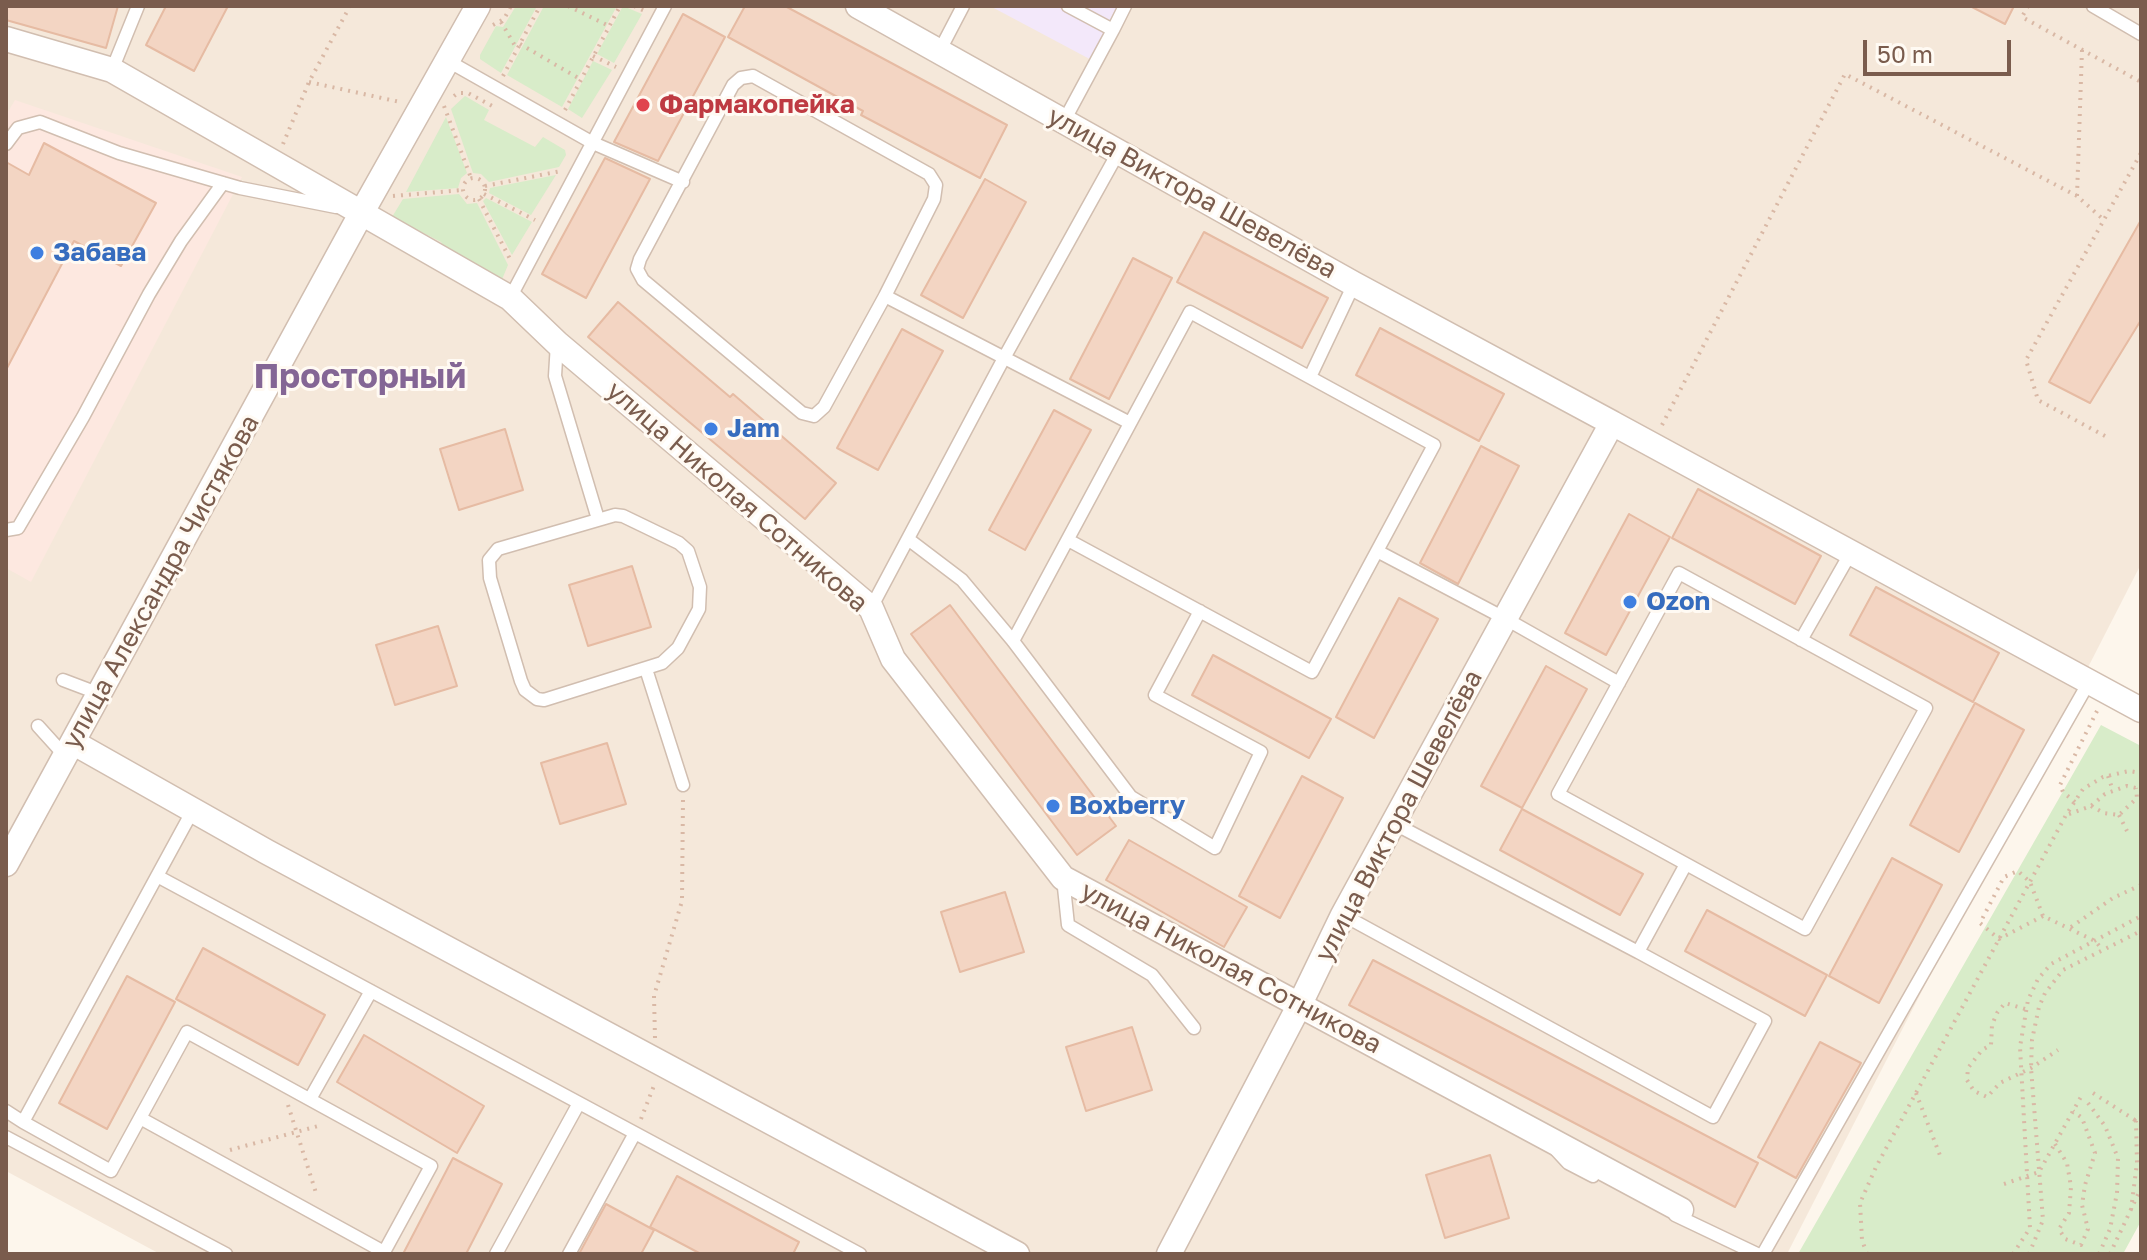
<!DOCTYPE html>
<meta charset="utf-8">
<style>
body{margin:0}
#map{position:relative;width:2147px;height:1260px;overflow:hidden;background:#fdf6ec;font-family:"Golos Text",sans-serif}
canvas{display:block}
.frame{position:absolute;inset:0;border:8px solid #7a5c4d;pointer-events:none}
.scale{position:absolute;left:1863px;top:40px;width:148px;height:36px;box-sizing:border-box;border:4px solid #7a5c4d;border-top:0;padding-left:10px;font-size:24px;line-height:28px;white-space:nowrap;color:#7a5c4d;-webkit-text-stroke:6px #fffaf3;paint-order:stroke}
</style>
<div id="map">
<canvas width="2147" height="1260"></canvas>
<div class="frame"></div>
<div class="scale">50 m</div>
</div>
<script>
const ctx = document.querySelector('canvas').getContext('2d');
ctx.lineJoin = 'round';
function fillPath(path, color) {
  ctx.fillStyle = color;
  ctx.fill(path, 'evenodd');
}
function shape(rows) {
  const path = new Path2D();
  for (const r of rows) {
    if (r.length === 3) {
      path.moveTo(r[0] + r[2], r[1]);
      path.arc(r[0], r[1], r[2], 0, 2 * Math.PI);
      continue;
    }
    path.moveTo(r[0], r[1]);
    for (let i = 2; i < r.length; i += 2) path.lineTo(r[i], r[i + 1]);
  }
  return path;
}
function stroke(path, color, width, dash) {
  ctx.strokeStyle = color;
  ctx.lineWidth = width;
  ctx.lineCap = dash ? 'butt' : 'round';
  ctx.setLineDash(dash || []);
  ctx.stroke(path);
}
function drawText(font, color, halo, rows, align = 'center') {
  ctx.font = font + ' "Golos Text",sans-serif';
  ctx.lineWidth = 6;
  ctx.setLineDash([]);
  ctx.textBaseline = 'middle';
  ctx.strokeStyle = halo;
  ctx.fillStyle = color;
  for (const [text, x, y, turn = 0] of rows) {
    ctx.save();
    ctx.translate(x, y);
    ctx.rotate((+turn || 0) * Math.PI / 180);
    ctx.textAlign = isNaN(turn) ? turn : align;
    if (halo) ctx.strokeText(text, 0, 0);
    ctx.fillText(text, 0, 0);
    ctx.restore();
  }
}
fillPath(shape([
 [6,6,2139,6,2141,7,2141,564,1787,1254,160,1254,6,1171]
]), '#f5e8da');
fillPath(shape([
 [15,100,242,177,31,582,6,568,6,115]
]), '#fde8e0');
fillPath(shape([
 [990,6,1130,6,1099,64]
]), '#f3e8fa');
fillPath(shape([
 [516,6,537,6,501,73,480,59,480,55,496,26,503,27],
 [544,6,617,6,562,107,507,75],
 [623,6,642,14,614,63,597,54],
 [593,61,612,70,582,118,568,109],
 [465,96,489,110,484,120,535,147,543,137,565,150,566,155,559,167,489,182,481,174,473,173,451,109],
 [446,117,467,173,461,178,458,188,406,192],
 [556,175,531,215,489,193,490,188],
 [459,194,467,204,477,203,508,265,498,289,448,254,441,242,392,217,403,199],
 [486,198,532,222,512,255,483,201],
 [2101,725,2141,746,2141,1221,2123,1254,1798,1254]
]), '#d8ecc9');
const building = shape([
 [6,6,118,6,106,48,6,20,6,6],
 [166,6,228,6,194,71,146,45,166,6],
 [745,6,785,6,1007,125,980,178,861,115,863,111,728,37,745,6],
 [1970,6,2014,6,2005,24,1970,6],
 [683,14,725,37,658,161,614,142,683,14],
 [44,143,156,203,121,266,74,241,6,370,6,162,29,175,44,143],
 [605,158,650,179,586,298,542,274,605,158],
 [985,179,1026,202,963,318,921,295,985,179],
 [2141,220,2141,320,2090,403,2049,382,2141,220],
 [1204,232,1328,298,1302,348,1177,282,1204,232],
 [1133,258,1172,278,1109,399,1070,379,1133,258],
 [618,302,730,397,733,394,836,483,805,519,588,337,618,302],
 [1380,328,1504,394,1479,441,1356,375,1380,328],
 [902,329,943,351,878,470,837,448,902,329],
 [1054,410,1091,430,1025,550,989,530,1054,410],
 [505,429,523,490,459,510,440,449,505,429],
 [1481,446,1519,466,1458,584,1420,563,1481,446],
 [1698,489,1821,556,1795,604,1672,538,1698,489],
 [1629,514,1670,537,1606,655,1565,633,1629,514],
 [632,566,651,627,588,646,569,585,632,566],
 [1876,587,1999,653,1973,702,1850,635,1876,587],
 [1399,598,1438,619,1374,738,1336,717,1399,598],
 [950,605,1116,826,1077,855,911,634,950,605],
 [438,626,457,686,395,705,376,645,438,626],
 [1213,655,1331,719,1309,758,1192,695,1213,655],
 [1546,666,1587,689,1522,808,1481,786,1546,666],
 [1975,703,2024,730,1959,852,1910,825,1975,703],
 [607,743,626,804,560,824,541,763,607,743],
 [1302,776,1343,798,1280,918,1239,896,1302,776],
 [1522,809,1643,874,1620,915,1500,850,1522,809],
 [1129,840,1247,907,1224,947,1106,880,1129,840],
 [1892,858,1942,885,1879,1003,1829,976,1892,858],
 [1005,892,1024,952,960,972,941,912,1005,892],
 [1707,910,1827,975,1805,1016,1685,951,1707,910],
 [203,948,325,1015,298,1065,176,999,203,948],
 [1373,960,1758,1163,1735,1207,1349,1005,1373,960],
 [127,976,175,1002,107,1129,59,1103,127,976],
 [1132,1027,1152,1090,1086,1111,1066,1047,1132,1027],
 [364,1035,484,1106,457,1153,337,1082,364,1035],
 [1820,1042,1861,1063,1796,1178,1758,1157,1820,1042],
 [1490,1155,1509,1218,1445,1238,1426,1175,1490,1155],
 [453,1158,502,1184,466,1254,403,1254,453,1158],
 [677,1176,799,1242,793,1254,701,1254,650,1227,677,1176],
 [606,1204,654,1230,641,1254,579,1254,606,1204]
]);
fillPath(building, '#f3d5c3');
stroke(building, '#e6bba3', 2);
const service = shape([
 [1068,6,1113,30,1125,6],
 [2093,6,2141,34],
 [939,52,963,6],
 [448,61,593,143,683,182],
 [112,70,138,6],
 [753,76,929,174,936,185,934,199,885,296,824,407,814,416,802,413,643,280,637,269,640,259,733,85,741,78,753,76],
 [1064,121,1113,30],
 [6,144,18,128,40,122,119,153,240,188,336,207],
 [885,296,1130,423],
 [510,298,665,6],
 [557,343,555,376,598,519],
 [1310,377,1354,284],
 [615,515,623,516,679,543,688,551,700,587,699,609,678,648,662,663,544,700,537,699,525,690,521,681,490,578,489,560,498,549,615,515],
 [6,530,18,528,83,417,149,294,181,241,223,183],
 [908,539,962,580,1013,641,1131,797,1215,848,1261,752,1155,695,1200,611],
 [1377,551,1506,619,1619,683],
 [871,608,1004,358,1119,151],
 [1801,640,1850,554],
 [1013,641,1190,312,1434,445,1312,672,1068,540],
 [646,669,683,785],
 [63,680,100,694],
 [38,726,66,757],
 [193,810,23,1122,111,1171,187,1032,431,1166,383,1254],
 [1393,823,1638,952],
 [157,876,860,1254],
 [1063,878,1068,925,1152,975,1194,1028],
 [1343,915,1713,1117,1765,1021,1638,952,1686,864,1805,929,1926,708,1679,573,1558,794,1686,864],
 [310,1099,371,991],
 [6,1111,23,1122],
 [140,1118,384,1252],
 [6,1137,226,1254],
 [1556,1150,1568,1163,1593,1176],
 [1675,1215,1757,1254],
 [496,1254,579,1103],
 [569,1254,635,1133],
 [1763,1254,2089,682]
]);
const minor = shape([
 [858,6,1354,284,1612,423,1343,915,1299,1006,1169,1254],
 [6,39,112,70,510,298,557,343,871,608,893,659,1063,878,1681,1210],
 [1612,423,2141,710],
 [74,743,267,852,1017,1254],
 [6,864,362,212,478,6]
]);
stroke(service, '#d1beb0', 15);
stroke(minor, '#d1beb0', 27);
stroke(shape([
 [568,6,609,26],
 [634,6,647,12],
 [2028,6,2022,17,2141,82],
 [501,22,517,49],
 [493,25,504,19,511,6],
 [520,44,580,79],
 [2082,50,2077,196,2104,220],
 [593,56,616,67],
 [503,76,540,6],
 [309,82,400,102],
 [454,96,458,93,468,93,496,108],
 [444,106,471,178],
 [565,110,620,6],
 [283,144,309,82,350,6],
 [474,189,11],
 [485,186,561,171],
 [484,194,535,220],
 [393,196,463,190],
 [479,199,511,261],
 [1662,425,1845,74,2077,196],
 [2105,436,2038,400,2026,360,2141,153],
 [2108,776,2113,791],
 [2075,802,2063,792,2060,785,2097,711],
 [2091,806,2104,813,2119,815,2137,798,2136,788],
 [2069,814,2091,806,2105,794,2127,786,2141,789],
 [2119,815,2127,831],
 [2043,916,1999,939,1980,923,2004,877,2018,871,2030,882,2043,916,2095,941,2103,950],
 [2071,927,2113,898,2141,885],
 [2025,1009,2005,1003,1997,1013,1992,1025,1991,1045,1982,1050,1968,1068,1967,1080,1974,1091,1987,1097,2000,1083,2031,1068,2058,1050],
 [655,1038,654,996,682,901,683,799],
 [1916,1093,1941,1158],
 [2093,1093,2141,1124],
 [2088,1103,2105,1126,2118,1158,2117,1193,2110,1229,2099,1254],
 [288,1105,317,1196],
 [641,1119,655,1083],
 [2055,1144,2067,1163,2071,1187,2069,1213,2059,1229,2065,1239,2081,1245,2088,1229,2082,1205,2085,1185,2095,1153,2082,1118,2073,1111],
 [230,1150,322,1125],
 [2004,1184,2039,1172,2082,1095],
 [2131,1210,2137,1163,2136,1121,2141,1121],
 [1867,1254,1862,1240,1860,1203,1876,1167,2066,815,2083,789,2103,777,2129,771,2141,773],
 [2013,1254,2030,1228,2020,1047,2028,1000,2038,979,2051,964,2141,916],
 [2029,1254,2043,1220,2031,1068,2032,1040,2039,1007,2045,993,2063,970,2141,931],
 [2110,1254,2141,1188]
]), '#d9b8a5', 4, [2, 6]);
stroke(service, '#fff', 12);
stroke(minor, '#fff', 24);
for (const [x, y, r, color] of [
 [643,105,8,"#e0444e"],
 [37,253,8,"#3f7fe0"],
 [711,429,8,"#3f7fe0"],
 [1630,602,8,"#3f7fe0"],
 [1053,806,8,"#3f7fe0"]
]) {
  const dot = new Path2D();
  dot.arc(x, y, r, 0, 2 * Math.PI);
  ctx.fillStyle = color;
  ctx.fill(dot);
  stroke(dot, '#fffaf3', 3);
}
drawText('bold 26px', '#be3a42', '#fffaf3', [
 ["Фармакопейка",659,105]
], 'left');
drawText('26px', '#7a5c4d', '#fffaf3', [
 ["улица Виктора Шевелёва",1192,193,29],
 ["улица Николая Сотникова",737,497,41],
 ["улица Александра Чистякова",161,582,-61],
 ["улица Виктора Шевелёва",1399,816,-62],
 ["улица Николая Сотникова",1231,968,28]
]);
drawText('bold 26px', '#366cbe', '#fffaf3', [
 ["Забава",53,253],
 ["Jam",727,429],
 ["Ozon",1646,602],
 ["Boxberry",1069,806]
], 'left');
drawText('bold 34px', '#846695', '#fffaf3', [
 ["Просторный",360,377]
]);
</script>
